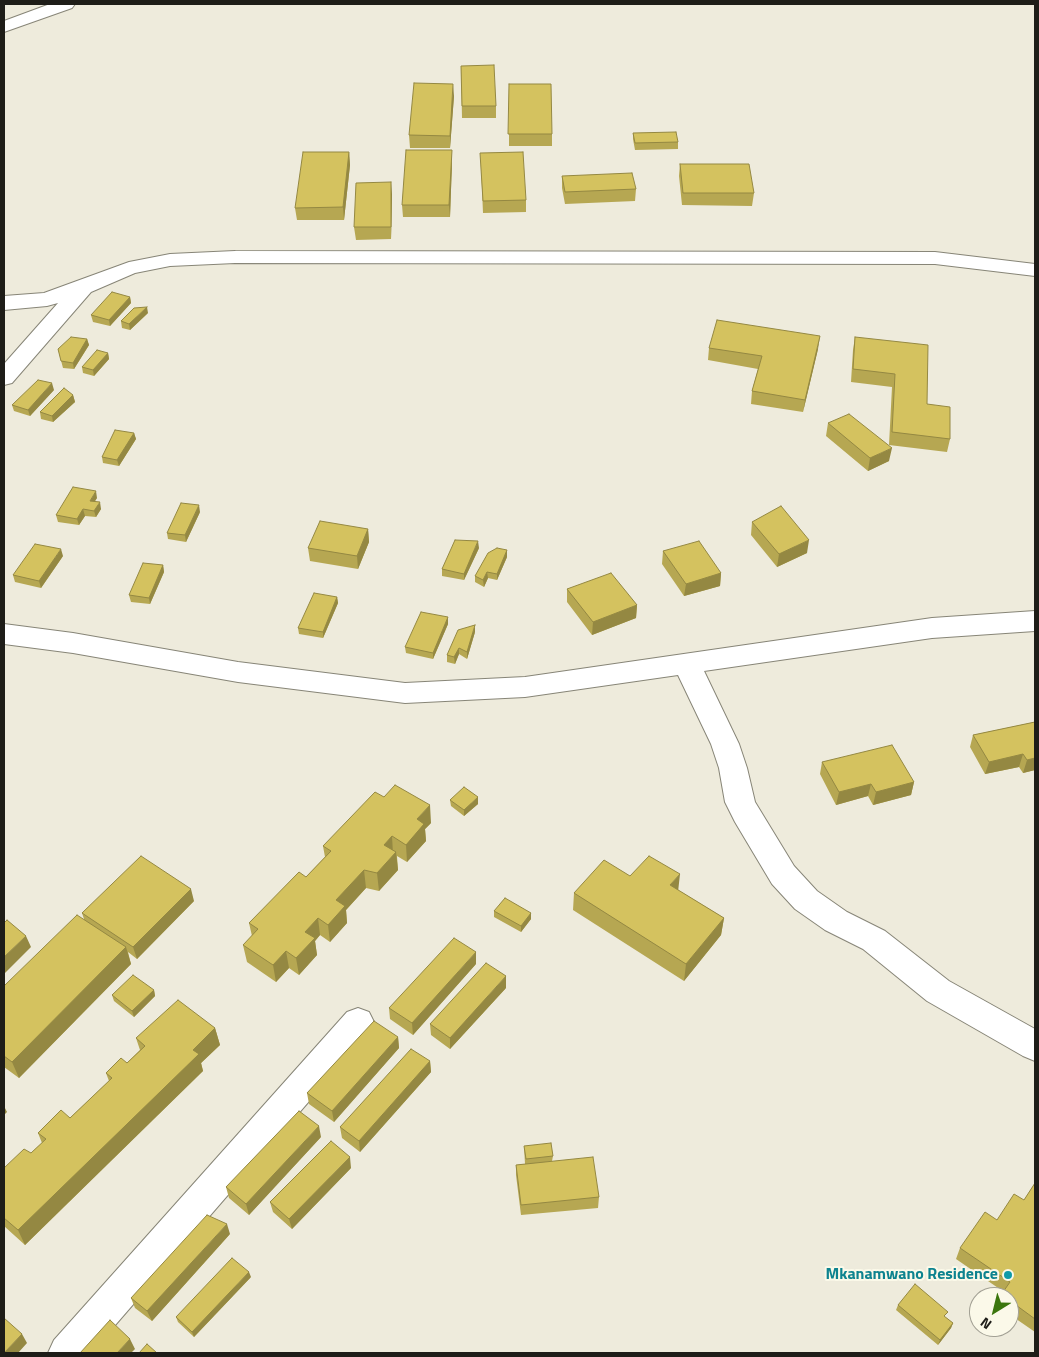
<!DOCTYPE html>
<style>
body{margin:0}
#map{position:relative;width:1039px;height:1357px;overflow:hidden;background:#eeebdc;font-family:"Titillium Web",sans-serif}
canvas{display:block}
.frame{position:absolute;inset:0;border:5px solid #1e1d18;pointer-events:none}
.north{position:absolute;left:969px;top:1287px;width:50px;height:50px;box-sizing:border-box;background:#fbf9e9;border:1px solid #a3a195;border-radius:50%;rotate:216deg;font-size:14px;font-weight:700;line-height:20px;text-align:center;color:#1e1d18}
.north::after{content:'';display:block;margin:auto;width:18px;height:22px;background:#3b760d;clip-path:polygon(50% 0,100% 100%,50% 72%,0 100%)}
</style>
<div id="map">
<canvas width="1039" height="1357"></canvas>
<div class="frame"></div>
<div class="north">N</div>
</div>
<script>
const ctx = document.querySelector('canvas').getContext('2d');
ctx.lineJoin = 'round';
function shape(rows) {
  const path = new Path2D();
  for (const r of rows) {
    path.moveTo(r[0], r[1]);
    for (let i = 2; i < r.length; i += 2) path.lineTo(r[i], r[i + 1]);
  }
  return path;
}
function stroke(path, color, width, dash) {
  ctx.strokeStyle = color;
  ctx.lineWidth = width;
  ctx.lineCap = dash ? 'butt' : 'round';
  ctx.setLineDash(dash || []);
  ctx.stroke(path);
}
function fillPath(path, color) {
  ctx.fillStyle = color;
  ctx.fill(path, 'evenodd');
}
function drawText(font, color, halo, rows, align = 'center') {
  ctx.font = font + ' "Titillium Web",sans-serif';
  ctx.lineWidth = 4;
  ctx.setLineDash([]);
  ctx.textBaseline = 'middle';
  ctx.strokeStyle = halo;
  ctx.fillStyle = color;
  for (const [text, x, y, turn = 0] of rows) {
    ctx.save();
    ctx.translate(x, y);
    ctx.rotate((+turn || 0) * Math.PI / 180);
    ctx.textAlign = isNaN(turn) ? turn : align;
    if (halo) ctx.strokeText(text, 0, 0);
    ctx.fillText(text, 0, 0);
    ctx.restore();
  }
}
const minor = shape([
 [50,4,75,4,72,8,4,32,4,21,50,4],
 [235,251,935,252,1035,264,1035,276,935,264,235,263,170,266,135,273,91,292,12,383,4,385,4,364,58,303,47,306,4,310,4,296,44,293,129,262,170,254,235,251],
 [1035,611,1035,631,932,638,704,671,739,744,747,768,755,802,794,866,817,891,847,912,885,931,949,981,1035,1029,1035,1061,1023,1056,927,1001,863,949,825,930,795,909,772,884,735,822,725,802,719,768,711,744,678,675,525,697,405,703,238,682,73,653,4,644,4,624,73,633,238,662,405,683,525,677,932,618,1035,611],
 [358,1008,369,1012,374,1022,369,1032,91,1353,48,1353,54,1340,347,1012,358,1008]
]);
stroke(minor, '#878577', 2);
fillPath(minor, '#fff');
fillPath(shape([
 [461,66,496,106,496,118,462,118],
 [509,84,552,134,552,146,509,146],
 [454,96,450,148,410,148,409,135],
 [633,133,678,142,678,149,635,150,633,139],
 [349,152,350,165,344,220,297,220,295,208],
 [452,162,450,217,403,217,402,205],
 [680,164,754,193,752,206,682,205,679,176],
 [481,166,526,200,526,212,483,213],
 [562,176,636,189,635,201,565,204,562,188],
 [392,194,391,239,356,240,354,227],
 [130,297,131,303,110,326,93,322,91,315],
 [148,313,130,330,122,328,121,321],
 [855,337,927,404,950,439,947,452,889,445,892,387,851,382,853,350],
 [87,339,89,345,74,369,63,368,58,349],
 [709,348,818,349,803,412,751,404,752,391,758,369,708,360],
 [108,353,109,359,94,376,83,373,82,367],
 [54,390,30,416,14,411,12,405],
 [73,395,75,402,53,422,41,419,40,412],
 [828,423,889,461,868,471,826,436],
 [134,433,136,439,119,466,103,463,102,457],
 [97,498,95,501,101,509,96,517,85,516,79,525,58,522,56,515],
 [200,512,186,542,168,539,167,533],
 [752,522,807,553,777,567,751,535],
 [368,529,369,542,358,569,310,561,308,548],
 [479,548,464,580,442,576,442,569],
 [507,550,507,557,497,580,488,578,484,587,475,582,475,576],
 [663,551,721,573,720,586,684,596,662,564],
 [63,556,41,588,15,582,13,575],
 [163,565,164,572,150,604,131,602,129,595],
 [567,589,637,605,636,618,592,635,567,602],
 [337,597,338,603,323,638,299,634,298,628],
 [448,617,448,624,433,659,406,653,405,647],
 [475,632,467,659,459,654,455,664,447,662,447,655],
 [1035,722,1035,770,1023,773,1019,767,985,774,970,747,973,735],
 [822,762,914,782,911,795,873,805,868,796,836,805,820,774],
 [450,800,478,804,464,816,451,806],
 [431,823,425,829,426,841,407,862,397,856,398,870,379,891,366,888,346,910,347,923,330,942,320,935,315,941,317,955,299,975,289,968,276,982,247,962,243,945,252,936,249,923,306,877,325,857,323,846],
 [630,876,678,890,724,918,721,935,684,981,573,910,574,893],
 [194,901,137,959,128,952,131,964,19,1078,4,1067,4,986,84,919,82,913],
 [494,911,531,913,531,919,521,932,494,917],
 [476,964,413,1035,390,1019,389,1008],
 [506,988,450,1049,431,1035,430,1024],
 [154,990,155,996,134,1017,114,1001,112,995],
 [215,1028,220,1045,201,1063,203,1071,25,1245,4,1226,4,1168,31,1153,42,1143,38,1133,70,1118,109,1081,106,1073,127,1063,140,1050,136,1038],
 [398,1037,399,1048,334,1122,309,1104,307,1093],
 [430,1061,431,1072,360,1152,342,1138,340,1127],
 [321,1137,249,1215,229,1198,226,1187],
 [524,1146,553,1156,552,1161,599,1197,598,1208,521,1215,516,1175,516,1165,525,1164],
 [351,1168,292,1229,273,1212,270,1202],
 [1035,1183,1035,1332,1009,1314,1009,1297,1001,1297,1004,1292,956,1259,960,1248,997,1220,1024,1200],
 [230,1234,152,1321,135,1308,131,1298],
 [251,1277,194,1337,178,1322,176,1317],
 [898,1305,945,1317,953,1323,951,1328,938,1345,896,1310]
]), '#b6a752');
fillPath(shape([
 [453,84,454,96,450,148,450,136],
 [452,150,452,162,450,217,449,205],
 [349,152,350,165,344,220,343,207],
 [391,182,392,194,391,239],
 [130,297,131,303,110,326,109,320],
 [147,307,148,313,130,330,129,324],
 [820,336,818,349,803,412,805,400],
 [87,339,89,345,74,369,73,363],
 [108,353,109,359,94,376,93,370],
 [52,383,54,390,30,416,28,410],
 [73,395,75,402,53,422,52,416],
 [134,433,136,439,119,466,117,460],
 [892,448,889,461,868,471,870,458],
 [96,491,97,498,91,507,90,501],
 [100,502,101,509,96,517,94,511],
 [199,505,200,512,186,542,185,535],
 [83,509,85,516,79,525,77,519],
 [368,529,369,542,358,569,357,556],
 [809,540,807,553,777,567,779,554],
 [478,541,479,548,464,580,464,574],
 [61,549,63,556,41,588,39,581],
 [507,550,507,557,497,580,497,574],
 [163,565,164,572,150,604,149,598],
 [487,572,488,578,484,587,483,580],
 [721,573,720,586,684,596,686,584],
 [337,597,338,603,323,638,323,632],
 [637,605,636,618,592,635,593,622],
 [448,617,448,624,433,659,433,653],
 [475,625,475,632,467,659,467,652],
 [459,648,459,654,455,664,454,657],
 [1023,754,1019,767,985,774,989,762],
 [1035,758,1035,770,1023,773,1027,760],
 [914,782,911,795,873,805,876,792],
 [871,784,868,796,836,805,839,792],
 [478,797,478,804,464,816,464,810],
 [430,805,431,823,425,829,426,841,407,862,406,845,417,819],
 [392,836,393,854,384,845],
 [396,852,398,870,379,891,377,873],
 [364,870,366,888,346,910,347,923,330,942,328,925,336,900],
 [680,874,678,892,670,885],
 [191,889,194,901,137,959,133,947],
 [531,913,531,919,521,932,521,926],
 [318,918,320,935,315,941,317,955,299,975,296,958,305,932],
 [724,918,721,935,684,981,686,964],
 [26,936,31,947,4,974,4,957],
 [126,947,131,964,19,1078,12,1062],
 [286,951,289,968,276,982,273,965],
 [476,952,476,964,413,1035,412,1023],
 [506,976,506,988,450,1049,450,1038],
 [154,990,155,996,134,1017,132,1011],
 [215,1028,220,1045,201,1063,203,1071,25,1245,18,1230,193,1050],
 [398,1037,399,1048,334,1122,332,1111],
 [430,1061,431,1072,360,1152,359,1141],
 [4,1106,7,1112,4,1115],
 [319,1126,321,1137,249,1215,246,1204],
 [350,1157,351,1168,292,1229,289,1219],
 [227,1224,230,1234,152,1321,147,1311],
 [249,1272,251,1277,194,1337,192,1332],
 [953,1323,951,1328,938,1345,940,1340],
 [22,1334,27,1343,18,1353,4,1353],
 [130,1339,135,1349,131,1353,117,1353]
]), '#948842');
const building = shape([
 [494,65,496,106,462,106,461,66,494,65],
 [414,83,453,84,450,136,409,135,414,83],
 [509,84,551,84,552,134,508,134,509,84],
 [676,132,678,142,635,143,633,133,676,132],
 [406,150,452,150,449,205,402,205,406,150],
 [303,152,349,152,343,207,295,208,303,152],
 [523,152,526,200,483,201,480,153,523,152],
 [680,164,749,164,754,193,683,193,680,164],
 [632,173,636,189,565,192,562,176,632,173],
 [391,182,391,227,354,227,356,183,391,182],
 [112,292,130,297,109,320,91,315,112,292],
 [147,307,129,324,121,321,134,308,147,307],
 [717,320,820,336,805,400,752,391,762,356,709,348,717,320],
 [71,337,87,339,73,363,61,361,58,349,71,337],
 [855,337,928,345,927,404,950,407,950,439,892,432,895,374,853,369,855,337],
 [97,350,108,353,93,370,82,367,97,350],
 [38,380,52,383,28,410,12,405,38,380],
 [64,388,73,395,52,416,40,412,64,388],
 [849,414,892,448,870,458,828,423,849,414],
 [115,430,134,433,117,460,102,457,115,430],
 [73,487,96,491,90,501,100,502,94,511,83,509,77,519,56,515,73,487],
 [181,503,199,505,185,535,167,533,181,503],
 [781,506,809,540,779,554,752,522,781,506],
 [320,521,368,529,357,556,308,548,320,521],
 [455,540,478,541,464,574,442,569,455,540],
 [699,541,721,573,686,584,663,551,699,541],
 [35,544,61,549,39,581,13,575,35,544],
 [497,548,507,550,497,574,487,572,483,580,475,576,488,553,497,548],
 [143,563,163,565,149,598,129,595,143,563],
 [611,573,637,605,593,622,567,589,611,573],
 [314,593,337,597,323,632,298,628,314,593],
 [421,612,448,617,433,653,405,647,421,612],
 [475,625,467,652,459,648,454,657,447,655,458,630,475,625],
 [1035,722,1035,758,1027,760,1023,754,989,762,973,735,1035,722],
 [892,745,914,782,876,792,871,784,839,792,822,762,892,745],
 [395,785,430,805,417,819,424,824,406,845,392,836,384,845,396,852,377,873,364,870,336,900,345,906,328,925,318,918,305,932,315,938,296,958,286,951,273,965,243,945,258,929,249,923,299,872,306,877,331,851,323,846,375,792,384,797,395,785],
 [464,787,478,797,464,810,450,800,464,787],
 [141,856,191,889,133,947,82,913,141,856],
 [649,856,680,874,670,885,724,918,686,964,574,893,604,860,630,876,649,856],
 [505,898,531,913,521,926,494,911,505,898],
 [77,915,126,947,12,1062,4,1056,4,986,77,915],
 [7,920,26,936,4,957,4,923,7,920],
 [454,938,476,952,412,1023,389,1008,454,938],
 [486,963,506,976,450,1038,430,1024,486,963],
 [133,975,154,990,132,1011,112,995,133,975],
 [178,1000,215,1028,193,1050,199,1054,18,1230,4,1218,4,1168,24,1149,31,1153,46,1139,38,1133,61,1110,70,1118,112,1078,106,1073,121,1058,127,1063,145,1046,136,1038,178,1000],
 [374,1021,398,1037,332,1111,307,1093,374,1021],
 [411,1049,430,1061,359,1141,340,1127,411,1049],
 [299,1111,319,1126,246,1204,226,1187,299,1111],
 [331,1141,350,1157,289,1219,270,1202,331,1141],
 [551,1143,553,1156,526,1159,524,1146,551,1143],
 [593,1157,599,1197,521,1205,516,1165,593,1157],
 [1035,1183,1035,1319,1009,1300,1009,1297,1004,1297,1001,1295,1010,1282,960,1248,985,1212,997,1220,1014,1194,1024,1200,1035,1183],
 [207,1215,227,1224,147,1311,131,1298,207,1215],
 [232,1258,249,1272,192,1332,176,1317,232,1258],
 [915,1284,948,1312,944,1316,953,1323,940,1340,898,1305,915,1284],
 [4,1318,22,1334,4,1353,4,1318],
 [110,1320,130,1339,117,1353,80,1353,110,1320],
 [147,1344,157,1353,139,1353,147,1344]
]);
fillPath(building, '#d4c25f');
stroke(building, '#948842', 1);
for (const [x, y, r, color] of [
 [1008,1275,5,"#0f9aa8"]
]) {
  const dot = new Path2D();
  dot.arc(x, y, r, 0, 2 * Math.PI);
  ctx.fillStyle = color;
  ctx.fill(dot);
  stroke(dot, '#fbf9e9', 2);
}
drawText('bold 16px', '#0d838f', '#fbf9e9', [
 ["Mkanamwano Residence",998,1275]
], 'right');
</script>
